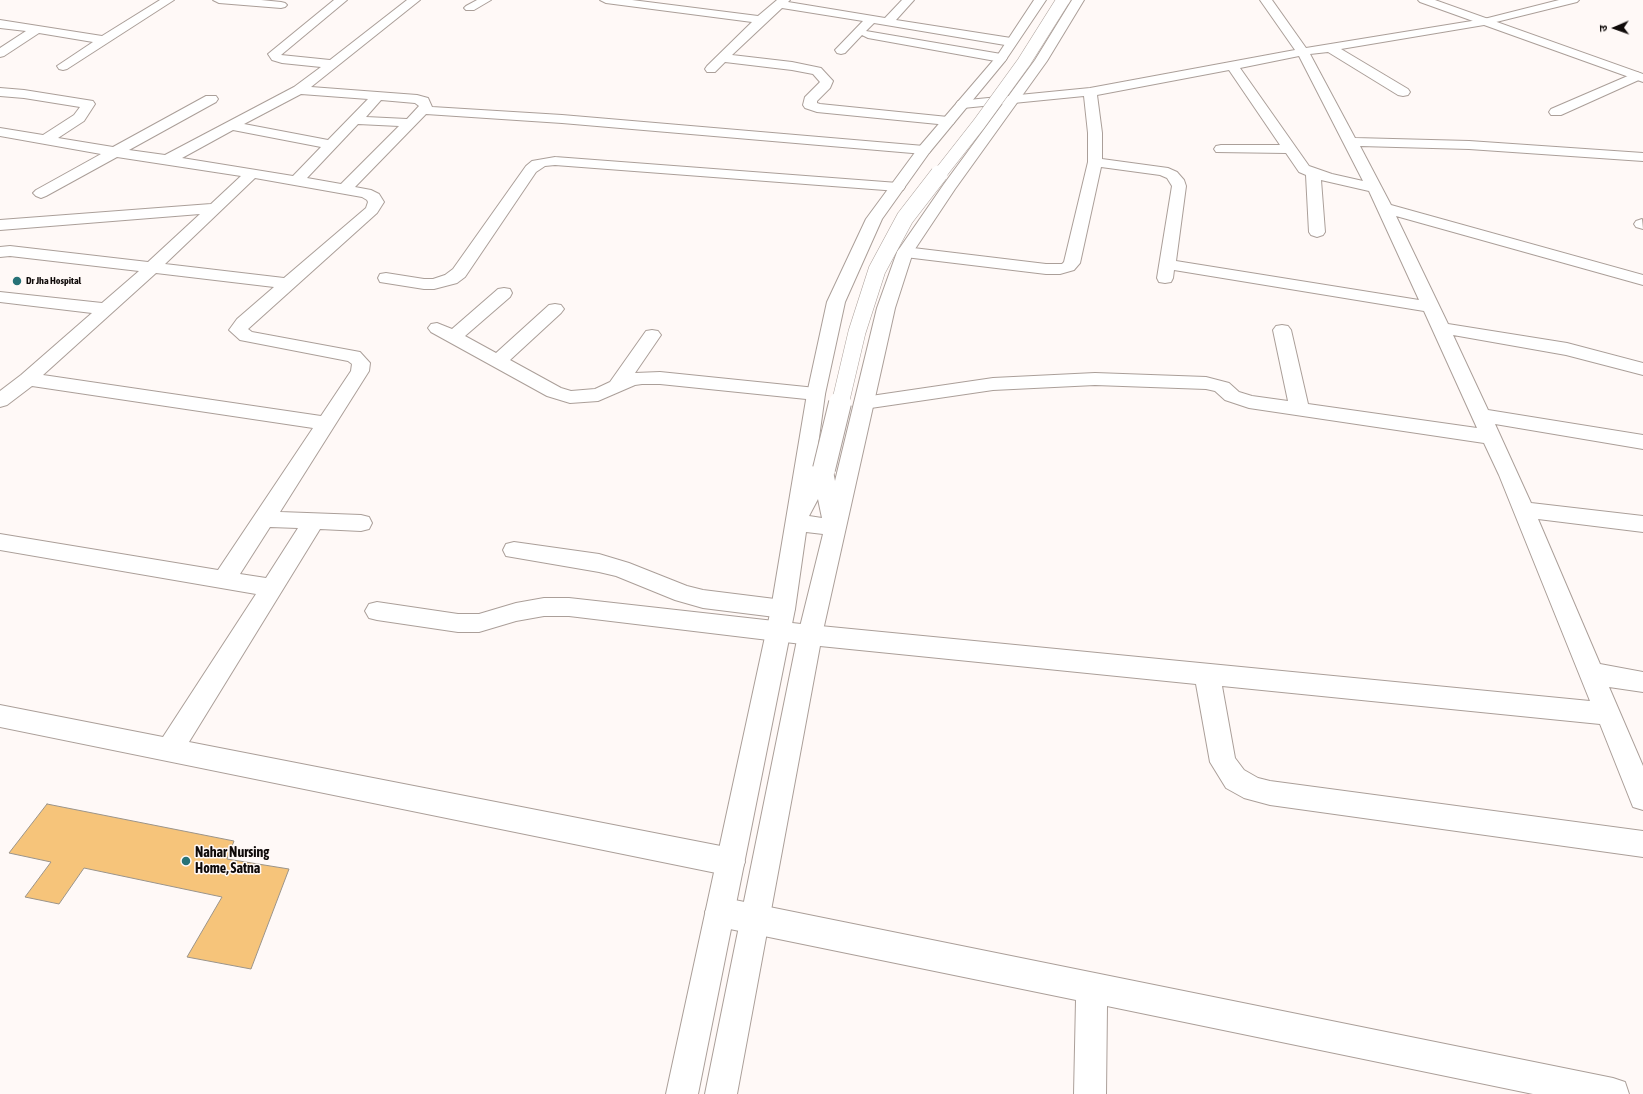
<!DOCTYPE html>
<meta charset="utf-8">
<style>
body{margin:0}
#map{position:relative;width:1643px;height:1094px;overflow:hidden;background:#fff9f7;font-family:"Asap Condensed","Noto Sans Devanagari",sans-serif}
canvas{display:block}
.north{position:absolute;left:1595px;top:8px;width:40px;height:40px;-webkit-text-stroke:3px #fff9f7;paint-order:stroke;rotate:268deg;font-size:11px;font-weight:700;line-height:16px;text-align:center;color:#0f0a09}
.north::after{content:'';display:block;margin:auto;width:14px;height:18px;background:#0f0a09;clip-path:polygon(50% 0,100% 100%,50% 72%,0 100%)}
</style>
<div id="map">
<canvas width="1643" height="1094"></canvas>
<div class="north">उ</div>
</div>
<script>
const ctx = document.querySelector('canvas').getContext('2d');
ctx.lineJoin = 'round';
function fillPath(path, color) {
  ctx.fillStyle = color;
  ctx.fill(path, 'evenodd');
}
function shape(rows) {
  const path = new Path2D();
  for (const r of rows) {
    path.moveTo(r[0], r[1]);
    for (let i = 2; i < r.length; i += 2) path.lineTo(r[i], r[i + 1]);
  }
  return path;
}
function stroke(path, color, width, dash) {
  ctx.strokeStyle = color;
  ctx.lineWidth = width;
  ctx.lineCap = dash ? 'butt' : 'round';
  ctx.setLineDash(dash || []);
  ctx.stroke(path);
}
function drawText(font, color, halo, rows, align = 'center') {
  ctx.font = font + ' "Asap Condensed",sans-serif';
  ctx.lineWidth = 3;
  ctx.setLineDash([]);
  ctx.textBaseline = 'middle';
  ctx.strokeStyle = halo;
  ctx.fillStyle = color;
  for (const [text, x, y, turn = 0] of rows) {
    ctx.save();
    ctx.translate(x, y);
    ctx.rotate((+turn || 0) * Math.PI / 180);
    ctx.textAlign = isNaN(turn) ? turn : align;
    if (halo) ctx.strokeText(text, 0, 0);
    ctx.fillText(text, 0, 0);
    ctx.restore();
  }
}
const building = shape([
 [47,804,234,841,227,859,289,869,251,969,187,957,222,897,84,868,59,904,25,897,51,862,9,853,47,804]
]);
fillPath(building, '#f6c47a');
stroke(building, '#9b948a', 1);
const minor = shape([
 [160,0,174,0,67,69,63,70,59,69,57,66,93,42,39,33,4,56,0,57,0,48,26,31,0,28,0,20,102,36,160,0],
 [213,0,261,0,281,2,285,3,287,5,285,7,281,8,219,3,213,0],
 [334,0,347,0,281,55,330,60,407,0,420,0,311,87,417,95,428,98,432,107,562,115,924,146,929,147,931,150,929,153,924,154,562,123,426,114,355,187,371,190,379,194,384,202,377,213,248,329,252,332,360,352,370,363,369,371,280,512,361,515,369,517,372,523,369,529,361,531,320,529,189,742,731,848,741,852,745,862,741,872,731,876,0,727,0,705,163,737,256,594,0,550,0,534,218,570,313,428,32,386,7,405,0,407,0,391,21,375,92,313,0,302,0,292,102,303,139,271,10,256,0,257,0,247,10,246,148,262,200,214,0,230,0,220,211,204,241,176,117,157,46,196,41,198,36,196,33,193,36,190,101,154,0,136,0,128,43,135,74,115,80,107,24,98,0,96,0,88,24,90,93,101,95,104,84,121,58,138,113,147,206,96,216,96,218,99,216,102,129,150,165,155,294,87,321,67,282,63,272,60,268,54,334,0],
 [301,94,368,99,328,140,244,124,301,94],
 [381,100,415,103,419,106,407,119,366,117,381,100],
 [358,124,399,126,341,184,307,178,358,124],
 [233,130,321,147,293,176,182,158,233,130],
 [255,178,362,197,367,200,368,202,366,208,284,278,165,264,255,178],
 [156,273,274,287,237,319,229,330,240,340,348,361,352,364,351,371,321,416,43,375,156,273],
 [270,527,298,528,266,578,240,574,270,527],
 [477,0,491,0,474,10,466,10,464,8,466,6,477,0],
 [600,0,632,0,758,16,777,0,790,0,788,2,885,18,902,0,914,0,896,20,1011,38,1015,39,1017,42,1015,45,1011,46,874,23,866,31,1001,54,1005,55,1007,58,1005,61,1001,62,868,38,862,35,845,53,841,54,837,53,835,50,863,21,782,8,732,55,792,62,821,68,833,81,830,88,817,101,817,103,820,104,948,117,953,118,955,121,953,124,948,125,817,112,805,108,803,105,805,97,820,82,813,74,792,70,725,62,715,72,707,72,705,69,707,66,752,22,606,3,600,0],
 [1260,0,1272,0,1306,48,1484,19,1559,0,1579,0,1577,2,1484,25,1341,49,1408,89,1410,92,1408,95,1403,96,1398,95,1328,52,1310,54,1355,138,1469,141,1643,153,1643,161,1469,149,1360,146,1391,205,1643,275,1643,285,1396,216,1448,324,1567,343,1643,363,1643,375,1566,355,1453,335,1488,410,1643,435,1643,449,1495,424,1531,503,1643,516,1643,532,1538,519,1600,664,1643,672,1643,692,1609,687,1643,766,1643,810,1633,807,1600,724,1222,686,1235,758,1244,770,1258,778,1270,781,1643,831,1643,857,1270,805,1244,798,1226,788,1210,762,1196,684,810,645,569,616,544,616,516,621,479,632,458,632,377,620,369,618,365,611,369,604,377,602,458,614,479,614,516,603,544,598,569,598,810,625,1590,701,1499,475,1484,443,1249,408,1225,400,1215,391,1206,389,1095,385,993,390,864,409,857,407,854,403,857,399,864,397,993,378,1095,373,1206,377,1229,383,1239,392,1252,396,1288,401,1273,330,1276,326,1282,325,1288,326,1291,330,1308,404,1477,428,1424,311,1174,270,1173,278,1171,282,1165,283,1159,282,1157,278,1172,186,1167,178,1160,175,1101,167,1080,263,1074,270,1060,274,1046,274,905,257,899,255,897,252,899,249,905,247,1046,264,1062,264,1064,262,1088,162,1088,133,1084,96,963,108,958,107,956,104,958,101,1090,88,1295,50,1260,0],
 [1299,56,1343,142,1363,181,1332,174,1309,166,1240,68,1299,56],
 [1229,70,1280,145,1221,145,1216,146,1214,149,1216,152,1286,153,1299,172,1306,175,1309,232,1311,235,1317,237,1323,235,1325,232,1321,180,1369,191,1419,300,1176,261,1186,186,1184,180,1177,172,1168,168,1102,159,1102,133,1097,95,1229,70],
 [1637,72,1643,75,1641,79,1561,115,1551,115,1549,112,1551,109,1637,72],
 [555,157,898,183,903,184,905,187,903,190,898,191,555,165,545,166,536,172,465,277,457,283,434,289,424,289,380,282,378,278,380,274,386,273,424,279,433,279,445,275,453,269,526,166,532,161,555,157],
 [1642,219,1643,229,1636,227,1634,224,1636,221,1642,219],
 [504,288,510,289,512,293,510,297,465,336,496,353,549,305,555,304,561,305,564,309,561,313,510,360,561,388,571,391,595,389,610,382,646,331,652,330,658,331,661,335,635,373,660,372,816,388,823,390,825,394,823,398,816,400,660,384,642,384,635,385,598,401,570,403,547,396,431,332,428,328,431,324,437,323,452,329,498,289,504,288],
 [514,542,599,554,629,563,687,586,703,590,783,600,791,602,795,609,791,616,783,618,703,608,675,600,616,576,599,572,506,556,503,550,506,544,514,542],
 [720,897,1613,1078,1625,1082,1629,1094,1533,1094,1107,1006,1106,1094,1074,1094,1076,1000,720,927,710,922,705,912,710,902,720,897]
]);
const major = shape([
 [1034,0,1046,0,1005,61,929,153,882,219,845,302,825,394,815,467,817,464,824,462,831,464,834,469,833,471,835,481,877,308,897,252,944,184,1035,60,1072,0,1084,0,1047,61,955,189,913,252,895,308,822,635,737,1094,705,1094,798,635,823,534,806,532,795,609,698,1094,666,1094,771,609,807,394,827,302,866,219,919,147,997,56,1034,0],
 [818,499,822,518,809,516,818,499],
 [1418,0,1435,0,1643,74,1643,82,1420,2,1418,0]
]);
stroke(minor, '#ab9f99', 2);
stroke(major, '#ab9f99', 2);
fillPath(minor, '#fff');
fillPath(major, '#fff');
const majorBridgeFar2 = shape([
 [939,175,979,124,1024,62,1063,0]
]);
const majorBridgeFar1 = shape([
 [840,404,857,332,877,270,905,218,939,174]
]);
const majorBridge = shape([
 [824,469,840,403]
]);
stroke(majorBridgeFar2, '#ab9f99', 14, []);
stroke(majorBridgeFar1, '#ab9f99', 18, []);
stroke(majorBridge, '#ab9f99', 24, []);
stroke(majorBridgeFar2, '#fff', 13);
stroke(majorBridgeFar1, '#fff', 17);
stroke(majorBridge, '#fff', 22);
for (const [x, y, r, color] of [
 [17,281,5,"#277277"],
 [186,861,5,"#277277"]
]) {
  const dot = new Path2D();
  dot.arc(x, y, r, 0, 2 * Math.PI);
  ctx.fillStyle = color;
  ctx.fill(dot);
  stroke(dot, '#fff9f7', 1.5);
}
drawText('bold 10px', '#0f0a09', '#fff9f7', [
 ["Dr Jha Hospital",26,281]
], 'left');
drawText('bold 14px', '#0f0a09', '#fff9f7', [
 ["Nahar Nursing",195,853],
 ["Home, Satna",195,869]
], 'left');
</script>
